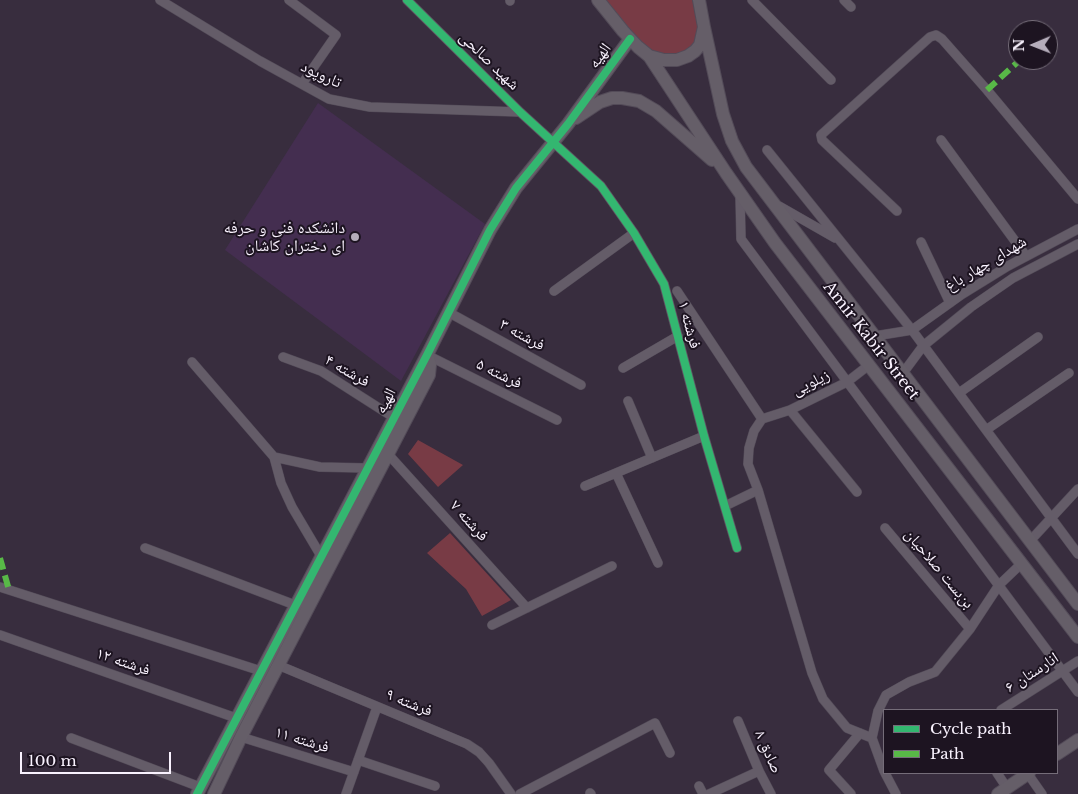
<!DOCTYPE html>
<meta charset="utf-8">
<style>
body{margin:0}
#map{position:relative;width:1078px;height:794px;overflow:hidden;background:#382d3e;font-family:"Libre Baskerville",serif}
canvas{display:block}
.legend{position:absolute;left:883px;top:709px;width:175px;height:65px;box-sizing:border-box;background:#1d1421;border:1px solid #756d79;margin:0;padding:6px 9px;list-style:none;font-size:15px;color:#f9f2fe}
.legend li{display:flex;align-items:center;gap:10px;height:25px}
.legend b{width:25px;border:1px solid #756d79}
.north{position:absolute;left:1008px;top:20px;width:50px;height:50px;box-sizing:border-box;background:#1d1421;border:1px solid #756d79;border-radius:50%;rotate:269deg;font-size:14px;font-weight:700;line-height:20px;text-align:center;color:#f9f2fe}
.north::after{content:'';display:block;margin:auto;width:18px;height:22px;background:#b5adbb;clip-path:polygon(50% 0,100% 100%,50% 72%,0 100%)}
.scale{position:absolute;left:20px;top:752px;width:151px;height:22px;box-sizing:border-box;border:2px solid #f9f2fe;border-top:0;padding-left:6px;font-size:15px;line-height:18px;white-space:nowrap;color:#f9f2fe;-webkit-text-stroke:4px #1d1421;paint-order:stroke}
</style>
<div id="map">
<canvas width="1078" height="794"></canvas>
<ul class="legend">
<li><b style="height:6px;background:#33b770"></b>Cycle path</li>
<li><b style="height:6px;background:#58b947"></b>Path</li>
</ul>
<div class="north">N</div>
<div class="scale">100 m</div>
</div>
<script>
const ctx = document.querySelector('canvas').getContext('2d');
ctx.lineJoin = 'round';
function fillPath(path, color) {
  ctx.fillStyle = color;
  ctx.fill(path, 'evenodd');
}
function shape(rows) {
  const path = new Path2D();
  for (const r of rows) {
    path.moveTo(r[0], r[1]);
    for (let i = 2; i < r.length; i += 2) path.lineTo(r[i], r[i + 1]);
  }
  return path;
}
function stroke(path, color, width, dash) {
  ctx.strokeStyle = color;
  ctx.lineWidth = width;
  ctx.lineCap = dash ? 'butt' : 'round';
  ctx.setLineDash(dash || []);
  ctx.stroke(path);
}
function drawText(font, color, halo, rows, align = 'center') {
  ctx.font = font + ' "Libre Baskerville","Noto Naskh Arabic",serif';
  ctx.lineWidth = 4;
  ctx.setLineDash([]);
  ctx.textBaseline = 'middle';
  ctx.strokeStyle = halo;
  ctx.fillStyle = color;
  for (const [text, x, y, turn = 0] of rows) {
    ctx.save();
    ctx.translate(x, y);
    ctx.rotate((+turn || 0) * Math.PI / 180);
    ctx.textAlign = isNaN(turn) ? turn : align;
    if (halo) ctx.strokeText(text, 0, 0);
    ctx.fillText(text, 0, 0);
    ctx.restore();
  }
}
fillPath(shape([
 [318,103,485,224,401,381,225,250]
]), '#442e50');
fillPath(shape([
 [601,0,697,0,699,43,687,54,651,54],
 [418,440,463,465,438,487,408,454],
 [450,533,511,600,482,616,466,589,427,553]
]), '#783b45');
const street = shape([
 [160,0,260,61,329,99,370,107,520,112],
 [289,0,336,35,302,84],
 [407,0,520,112,601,186,634,233,664,284,704,436,737,548],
 [752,0,831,80],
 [844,0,851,7],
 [510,1,510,0],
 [941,140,1026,256],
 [767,150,912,330,1078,554],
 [740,194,741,239,1078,692],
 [779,206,835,238],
 [897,211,822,140,821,135,930,37,936,35,942,39,987,90,1078,199],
 [921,242,950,303],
 [554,291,634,233],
 [677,291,762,419],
 [448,312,581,385],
 [875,336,912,330,961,295,1008,266,1078,229],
 [427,355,557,420],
 [283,357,321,371,393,417],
 [192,362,274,457,320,467,366,468],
 [623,368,678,336],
 [903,373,923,346,971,307,1013,278,1078,244],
 [959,393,1038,337],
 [628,401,652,458],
 [790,410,857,492],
 [762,419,754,431,749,448,748,464,758,490,812,673,823,699,847,728,872,738],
 [762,419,790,410,847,382,869,365],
 [986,430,1069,373],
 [388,454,527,608],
 [274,457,281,483,292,507,321,556],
 [616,473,658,563],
 [585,486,704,436],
 [725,506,758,490],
 [885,528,970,629],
 [1030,541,1078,489],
 [145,548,295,605],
 [0,587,261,671],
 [492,625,612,566],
 [0,635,236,718],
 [278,665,467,744,479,752,489,763,511,794],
 [1001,710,1078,661],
 [738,721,759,771,771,794],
 [241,737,354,772],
 [71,738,200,787],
 [358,760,435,786],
 [884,771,872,738,878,711,886,695,909,682,935,672,970,629,999,585,1021,564],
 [885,773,896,794],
 [997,773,1007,788],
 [1028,774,1042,794],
 [699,786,703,794],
 [590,793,591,794],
 [346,794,377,707],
 [520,794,655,723,670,753],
 [709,794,759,771],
 [851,794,829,770,860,733]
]);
const secondary = shape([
 [598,0,623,31,638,47,649,56,664,60,677,60,688,56,695,51,700,45,704,27,699,0],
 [704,27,723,114,732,141,746,167,1078,604],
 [649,56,726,173,775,243,1078,637],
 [576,118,600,102,612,98,622,98,639,101,656,111,712,160],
 [1057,754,1078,740],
 [197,794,427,355,490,230,516,188,568,124,630,39],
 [214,794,241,737,429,375,430,365,427,355],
 [998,794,1029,773]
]);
stroke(street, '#534b58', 10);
stroke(secondary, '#534b58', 14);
stroke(street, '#645c68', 9);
stroke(secondary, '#655e68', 12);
stroke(shape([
 [987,90,1020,60],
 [0,558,9,590]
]), '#58b947', 6, [12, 6]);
stroke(shape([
 [407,0,520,112,601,186,634,233,664,284,704,436,737,548],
 [197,794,427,355,490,230,516,188,568,124,630,39]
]), '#33b770', 8);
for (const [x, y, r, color] of [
 [355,237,5,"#b5adbb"]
]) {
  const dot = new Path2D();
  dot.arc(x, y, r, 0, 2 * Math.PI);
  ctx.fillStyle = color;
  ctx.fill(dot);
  stroke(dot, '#1d1421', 2);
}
drawText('16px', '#f9f2fe', '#1d1421', [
 ["الهیه",600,56,-54],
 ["شهید صالحی",489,61,44],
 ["تاروپود",321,75,25],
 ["شهدای چهار باغ",986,264,-31],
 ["فرشته ۱",689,325,75],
 ["فرشته ۳",522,335,29],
 ["Amir Kabir Street",871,341,52],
 ["فرشته ۴",347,371,30],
 ["فرشته ۵",499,374,26],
 ["زیلویی",811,383,-26],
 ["الهیه",386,401,-62],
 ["فرشته ۷",469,521,48],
 ["بن‌بست صلاحیان",939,569,50],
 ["فرشته ۱۲",123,662,19],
 ["انارستان ۶",1032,673,-33],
 ["فرشته ۹",409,703,22],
 ["فرشته ۱۱",302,740,17],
 ["صادق ۸",768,752,66]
]);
drawText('16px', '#f9f2fe', '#1d1421', [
 ["دانشکده فنی و حرفه",345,228],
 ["ای دختران کاشان",345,246]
], 'right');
</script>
